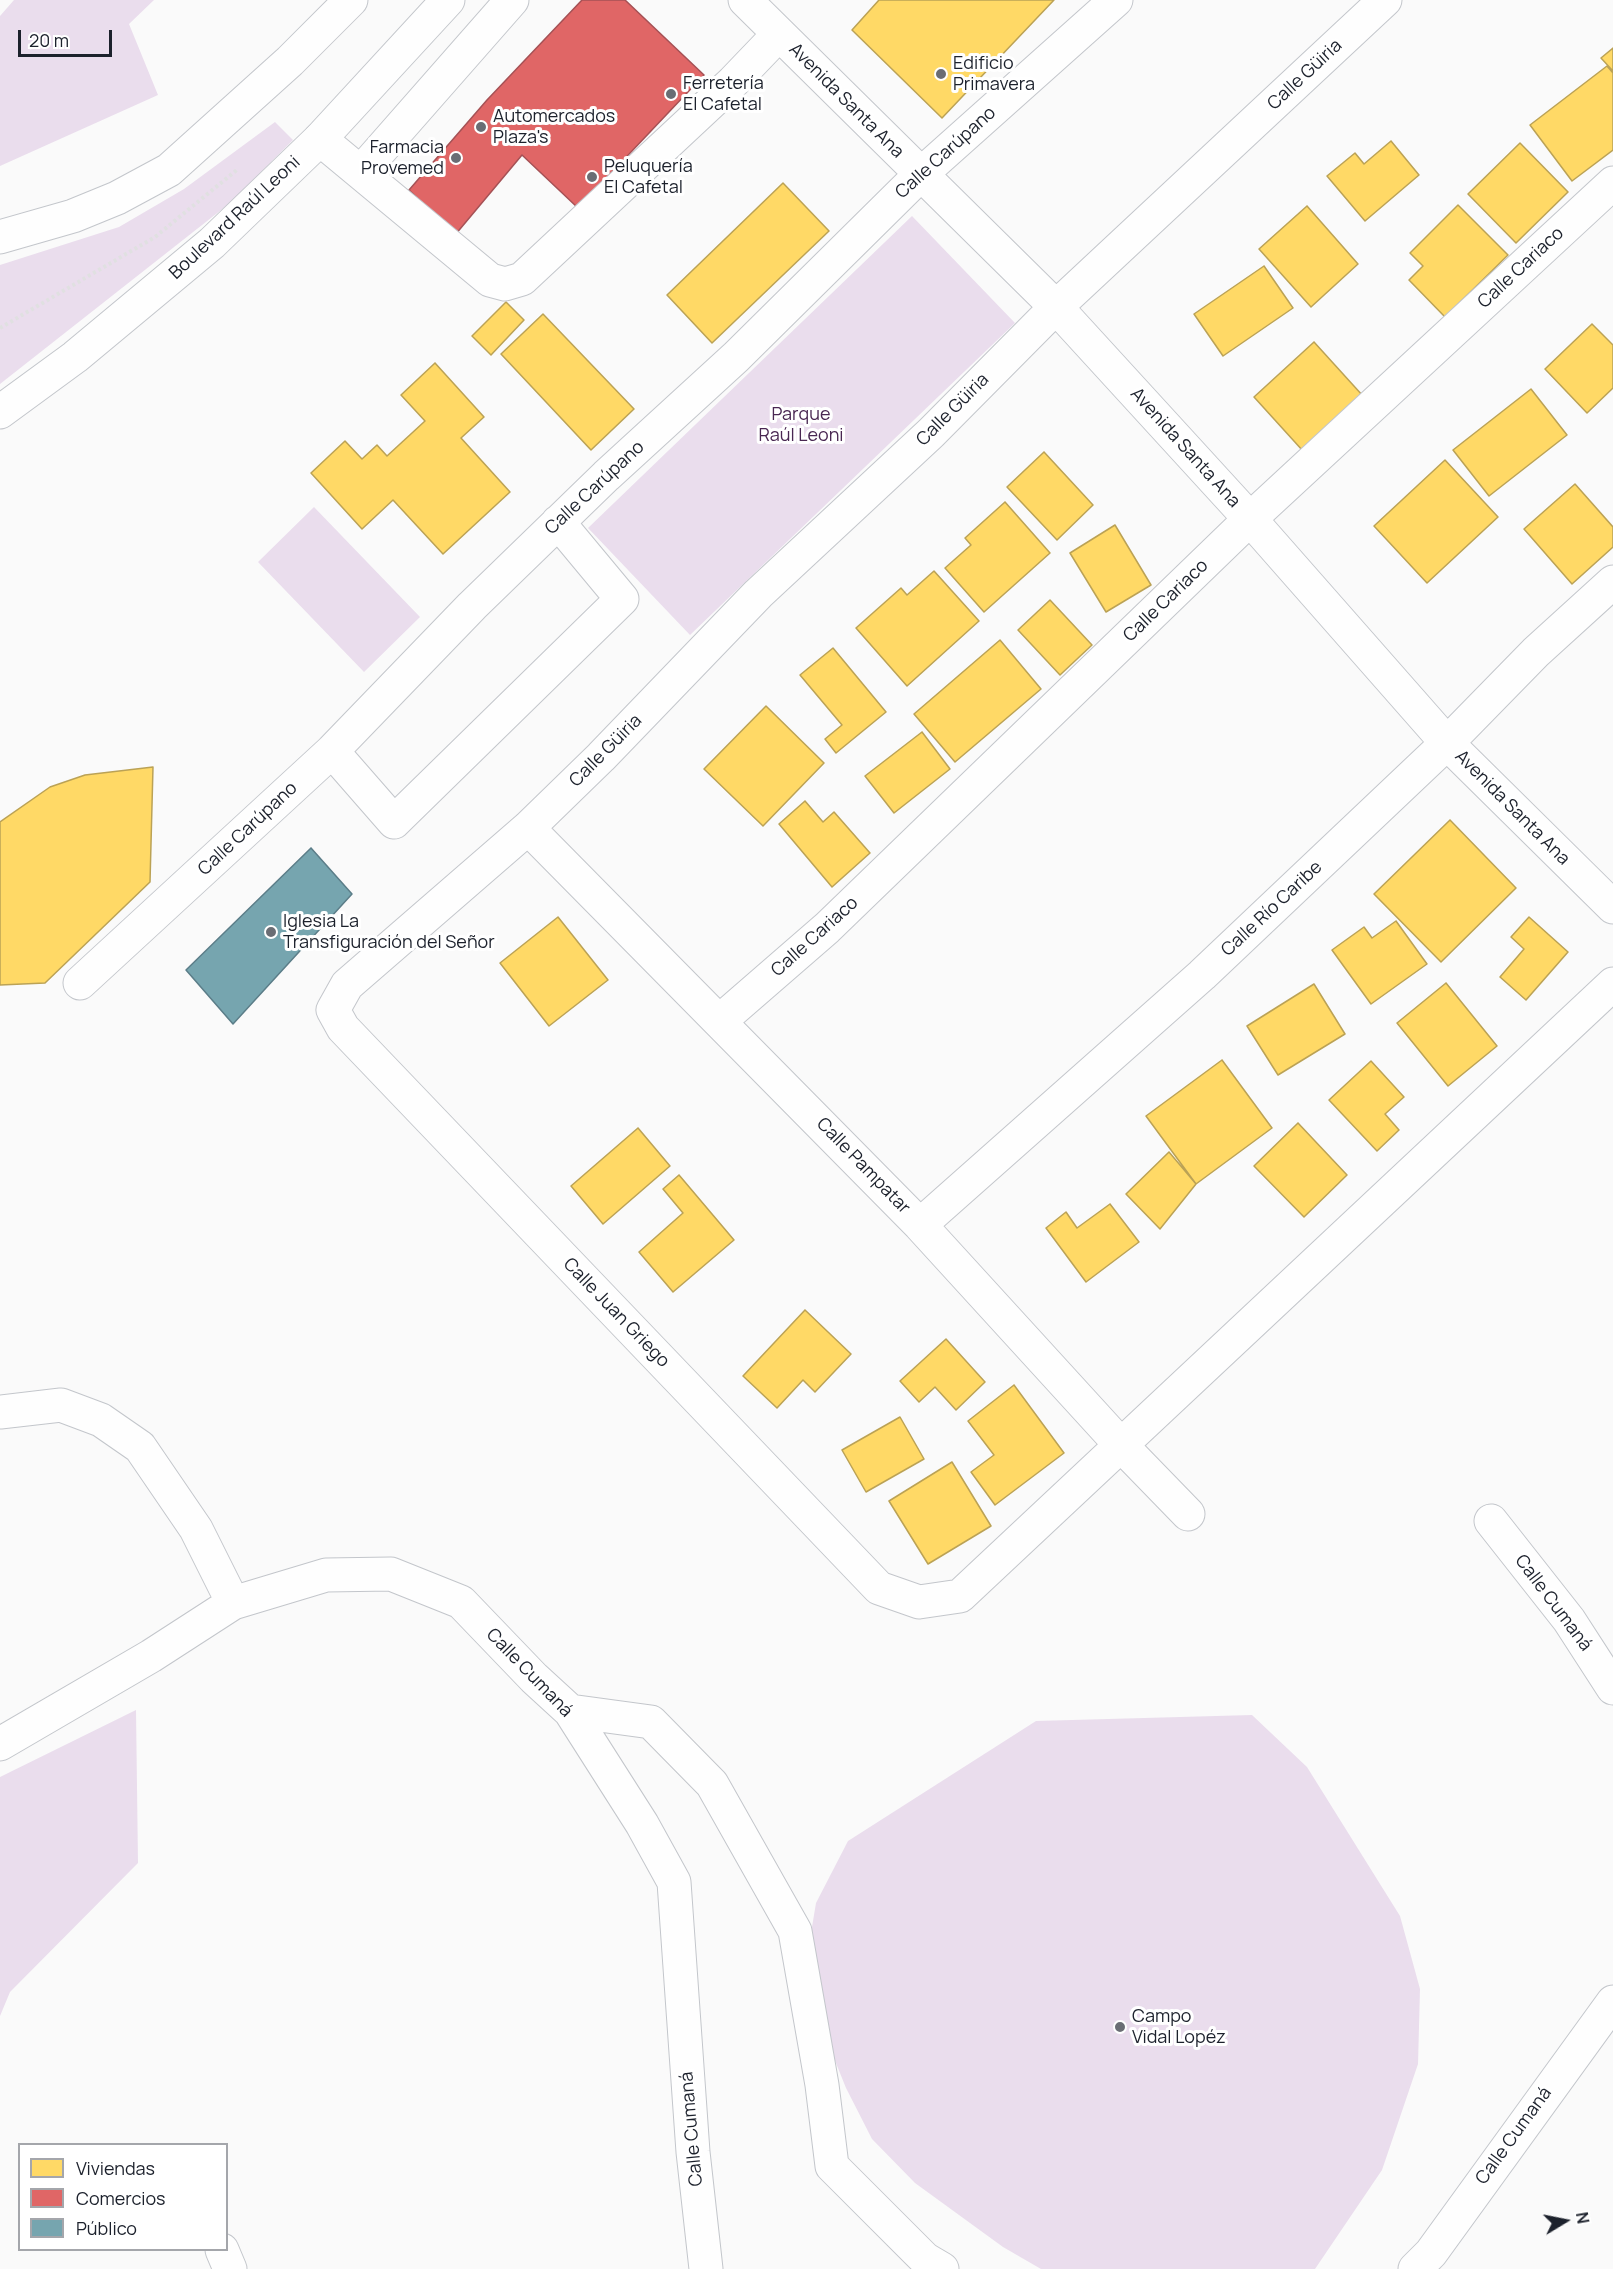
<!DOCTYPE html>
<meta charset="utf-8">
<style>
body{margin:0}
#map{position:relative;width:1613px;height:2269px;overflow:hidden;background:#fafafa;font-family:Manrope,sans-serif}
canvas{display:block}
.legend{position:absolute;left:18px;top:2143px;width:210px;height:108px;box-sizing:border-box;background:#fff;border:2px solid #a4a6ab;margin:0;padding:8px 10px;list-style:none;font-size:18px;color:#1c212c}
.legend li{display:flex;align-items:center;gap:12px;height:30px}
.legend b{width:30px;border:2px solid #a4a6ab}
.north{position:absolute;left:1535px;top:2191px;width:60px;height:60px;-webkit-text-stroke:4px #fff;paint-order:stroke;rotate:80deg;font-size:16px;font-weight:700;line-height:24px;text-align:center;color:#1c212c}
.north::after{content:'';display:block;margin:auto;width:21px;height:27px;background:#1c212c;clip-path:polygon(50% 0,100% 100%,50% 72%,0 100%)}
.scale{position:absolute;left:18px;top:30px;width:94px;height:27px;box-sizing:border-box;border:3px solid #1c212c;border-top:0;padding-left:8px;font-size:18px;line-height:21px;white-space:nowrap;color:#1c212c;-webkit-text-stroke:4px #fff;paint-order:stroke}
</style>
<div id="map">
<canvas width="1613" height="2269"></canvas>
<ul class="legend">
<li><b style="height:16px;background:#ffd966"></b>Viviendas</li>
<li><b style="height:16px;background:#e06666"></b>Comercios</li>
<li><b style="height:16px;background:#76a5af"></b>Público</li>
</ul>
<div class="north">N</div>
<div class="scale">20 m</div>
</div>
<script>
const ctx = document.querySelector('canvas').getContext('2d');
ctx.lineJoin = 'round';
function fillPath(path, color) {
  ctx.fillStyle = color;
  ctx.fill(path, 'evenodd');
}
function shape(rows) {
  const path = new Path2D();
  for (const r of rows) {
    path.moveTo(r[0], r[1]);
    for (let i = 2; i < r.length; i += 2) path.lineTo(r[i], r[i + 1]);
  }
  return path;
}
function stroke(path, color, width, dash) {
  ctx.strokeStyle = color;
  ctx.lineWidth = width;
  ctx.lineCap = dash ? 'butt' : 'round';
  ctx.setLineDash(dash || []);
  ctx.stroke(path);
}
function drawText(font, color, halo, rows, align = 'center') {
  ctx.font = font + ' Manrope,sans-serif';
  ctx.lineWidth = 6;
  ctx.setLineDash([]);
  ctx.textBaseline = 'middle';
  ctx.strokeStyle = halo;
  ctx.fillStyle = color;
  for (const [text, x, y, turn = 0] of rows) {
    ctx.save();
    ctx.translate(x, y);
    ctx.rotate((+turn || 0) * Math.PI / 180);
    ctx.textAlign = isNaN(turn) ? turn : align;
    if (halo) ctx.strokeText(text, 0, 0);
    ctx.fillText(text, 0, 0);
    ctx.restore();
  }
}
fillPath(shape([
 [14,0,154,0,129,24,158,95,0,166,0,16],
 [275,122,293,140,230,203,0,384,0,265,119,227,184,189],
 [912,216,1015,323,690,635,588,528],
 [314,507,420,617,364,672,258,562],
 [136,1710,138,1863,10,1992,0,2016,0,1777],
 [1252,1715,1307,1767,1400,1916,1420,1989,1418,2064,1382,2170,1315,2269,1041,2269,1003,2247,915,2183,872,2139,846,2088,803,1981,816,1903,848,1841,1036,1721]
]), '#eadded');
const homes = shape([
 [879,0,1054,0,942,118,852,30,879,0],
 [1613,48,1613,71,1601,58,1613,48],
 [1607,66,1613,73,1613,150,1572,181,1530,125,1607,66],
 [1391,141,1419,175,1365,221,1327,176,1355,153,1364,164,1391,141],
 [1520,143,1568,192,1516,243,1468,194,1520,143],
 [783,183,829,231,712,343,667,295,783,183],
 [1458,205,1508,255,1445,317,1409,280,1423,266,1410,253,1458,205],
 [1307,206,1358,264,1311,307,1259,249,1307,206],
 [1264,266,1293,308,1223,356,1194,314,1264,266],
 [506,302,524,320,491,355,472,336,506,302],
 [543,314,634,409,591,450,501,354,543,314],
 [1592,324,1613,345,1613,388,1587,413,1545,369,1592,324],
 [1314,342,1363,396,1303,451,1254,397,1314,342],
 [435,363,484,417,461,438,510,492,443,554,393,500,362,529,311,473,345,441,362,459,377,445,387,456,425,421,401,395,435,363],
 [1531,389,1567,435,1489,496,1453,450,1531,389],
 [1044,452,1093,505,1057,540,1007,487,1044,452],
 [1445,460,1498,517,1427,583,1374,526,1445,460],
 [1575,484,1613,527,1613,547,1572,584,1524,529,1575,484],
 [1005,502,1050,553,984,612,945,568,971,545,965,538,1005,502],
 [1115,525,1151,585,1106,612,1070,553,1115,525],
 [934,571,979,621,907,686,856,628,901,588,907,595,934,571],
 [1050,600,1092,645,1060,675,1018,630,1050,600],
 [1000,640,1041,689,955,762,914,714,1000,640],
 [833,648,886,712,836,753,825,739,842,725,800,675,833,648],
 [766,706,824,763,763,826,704,769,766,706],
 [922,732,950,769,894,813,865,776,922,732],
 [153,767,150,882,45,983,0,985,0,822,50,787,85,775,153,767],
 [805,801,823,822,834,812,870,853,832,887,779,824,805,801],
 [1450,820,1516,888,1441,962,1374,894,1450,820],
 [558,917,608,980,549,1026,500,963,558,917],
 [1529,917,1568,952,1526,1000,1500,977,1524,949,1511,937,1529,917],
 [1396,921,1427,964,1371,1004,1332,950,1364,927,1372,938,1396,921],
 [1446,983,1497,1046,1448,1086,1397,1023,1446,983],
 [1314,984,1345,1034,1278,1075,1247,1026,1314,984],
 [1222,1060,1272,1128,1196,1184,1146,1116,1222,1060],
 [1371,1061,1404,1097,1385,1114,1399,1130,1377,1151,1329,1100,1371,1061],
 [1298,1123,1347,1175,1304,1217,1254,1166,1298,1123],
 [638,1128,670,1166,603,1224,571,1186,638,1128],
 [1169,1152,1196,1184,1160,1229,1126,1194,1169,1152],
 [679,1175,734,1240,673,1292,639,1252,683,1213,663,1189,679,1175],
 [1110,1204,1139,1242,1086,1282,1046,1228,1066,1212,1077,1228,1110,1204],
 [805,1310,851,1354,815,1392,803,1380,777,1408,743,1376,805,1310],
 [946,1339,985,1382,956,1410,935,1387,919,1402,900,1381,946,1339],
 [1014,1385,1064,1453,995,1505,971,1472,994,1455,968,1421,1014,1385],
 [900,1417,924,1459,866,1492,842,1450,900,1417],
 [952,1462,991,1526,928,1564,889,1501,952,1462]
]);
fillPath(homes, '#ffd966');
stroke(homes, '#bba255', 1.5);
const shops = shape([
 [582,0,625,0,704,75,578,208,522,155,455,235,409,190,487,100,582,0]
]);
fillPath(shops, '#e06666');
stroke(shops, '#a55155', 1.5);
const public = shape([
 [311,848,352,894,233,1024,186,970,311,848]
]);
fillPath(public, '#76a5af');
stroke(public, '#5b7d88', 1.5);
const minor = shape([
 [745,0,1056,307,1250,519,1447,743,1613,907],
 [1385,0,1056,307,931,433,758,594,601,757,528,828,347,985,333,1010,343,1028,879,1588,919,1602,960,1596,1613,984],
 [320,139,490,280,505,284,522,279,733,82,779,34],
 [361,172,512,0],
 [332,751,394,822,622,599,558,522],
 [528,828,920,1225,1120,1444,1188,1514],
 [80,983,332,751,472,606,606,476,736,357,920,175,1116,0],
 [721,1020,827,928,1250,519,1613,183],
 [920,1225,1202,975,1447,743,1536,652,1613,582],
 [0,1412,61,1405,101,1420,140,1447,196,1529,233,1603],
 [1491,1521,1569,1620,1613,1688],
 [570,1711,651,1722,712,1784,795,1931,822,2085,832,2166,925,2259,942,2269],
 [0,1744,151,1656,233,1603,326,1575,391,1574,461,1602,534,1678,570,1711,642,1824,674,1882,693,2152,706,2269],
 [222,2250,230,2269],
 [1415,2269,1431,2253,1613,2002]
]);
const major = shape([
 [0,237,73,216,117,198,169,170,290,61,351,0],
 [0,412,75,357,212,243,320,139,448,0]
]);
stroke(minor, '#c3c6cb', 35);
stroke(major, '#c3c6cb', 35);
stroke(shape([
 [0,328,155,237,238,169]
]), '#e0e0e1', 4, [3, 3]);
stroke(minor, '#fefefe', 33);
stroke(major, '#fefefe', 33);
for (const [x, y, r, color] of [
 [941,74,6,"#6a6d74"],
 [671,94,6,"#6a6d74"],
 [481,127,6,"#6a6d74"],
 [456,158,6,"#6a6d74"],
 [592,177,6,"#6a6d74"],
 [271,932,6,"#6a6d74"],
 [1120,2027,6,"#6a6d74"]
]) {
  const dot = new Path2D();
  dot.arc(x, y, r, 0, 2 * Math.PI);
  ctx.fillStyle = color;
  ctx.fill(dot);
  stroke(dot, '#fff', 2);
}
drawText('18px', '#1c212c', '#fff', [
 ["Edificio",953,64],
 ["Primavera",953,85],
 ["Ferretería",683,84],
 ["El Cafetal",683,105],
 ["Automercados",493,117],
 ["Plaza's",493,138],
 ["Farmacia",444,148,"right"],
 ["Provemed",444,169,"right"],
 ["Peluquería",604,167],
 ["El Cafetal",604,188],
 ["Iglesia La",283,922],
 ["Transfiguración del Señor",283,943],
 ["Campo",1132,2017],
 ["Vidal Lopéz",1132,2038]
], 'left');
drawText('18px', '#1c212c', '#fff', [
 ["Calle Güiria",1305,75,-43],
 ["Avenida Santa Ana",846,101,45],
 ["Calle Carúpano",946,153,-42],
 ["Boulevard Raúl Leoni",235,218,-43],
 ["Calle Cariaco",1521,268,-43],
 ["Calle Güiria",953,410,-45],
 ["Avenida Santa Ana",1185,448,48],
 ["Calle Carúpano",595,488,-43],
 ["Calle Cariaco",1166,601,-44],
 ["Calle Güiria",606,751,-45],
 ["Avenida Santa Ana",1512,808,45],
 ["Calle Carúpano",248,829,-43],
 ["Calle Río Caribe",1272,909,-43],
 ["Calle Cariaco",815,937,-42],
 ["Calle Pampatar",863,1166,46],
 ["Calle Juan Griego",616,1313,46],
 ["Calle Cumaná",1553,1603,53],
 ["Calle Cumaná",529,1673,46],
 ["Calle Cumaná",692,2129,-95],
 ["Calle Cumaná",1514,2136,-54]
]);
drawText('18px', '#492752', '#fff', [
 ["Parque",801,415],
 ["Raúl Leoni",801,436]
]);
</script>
